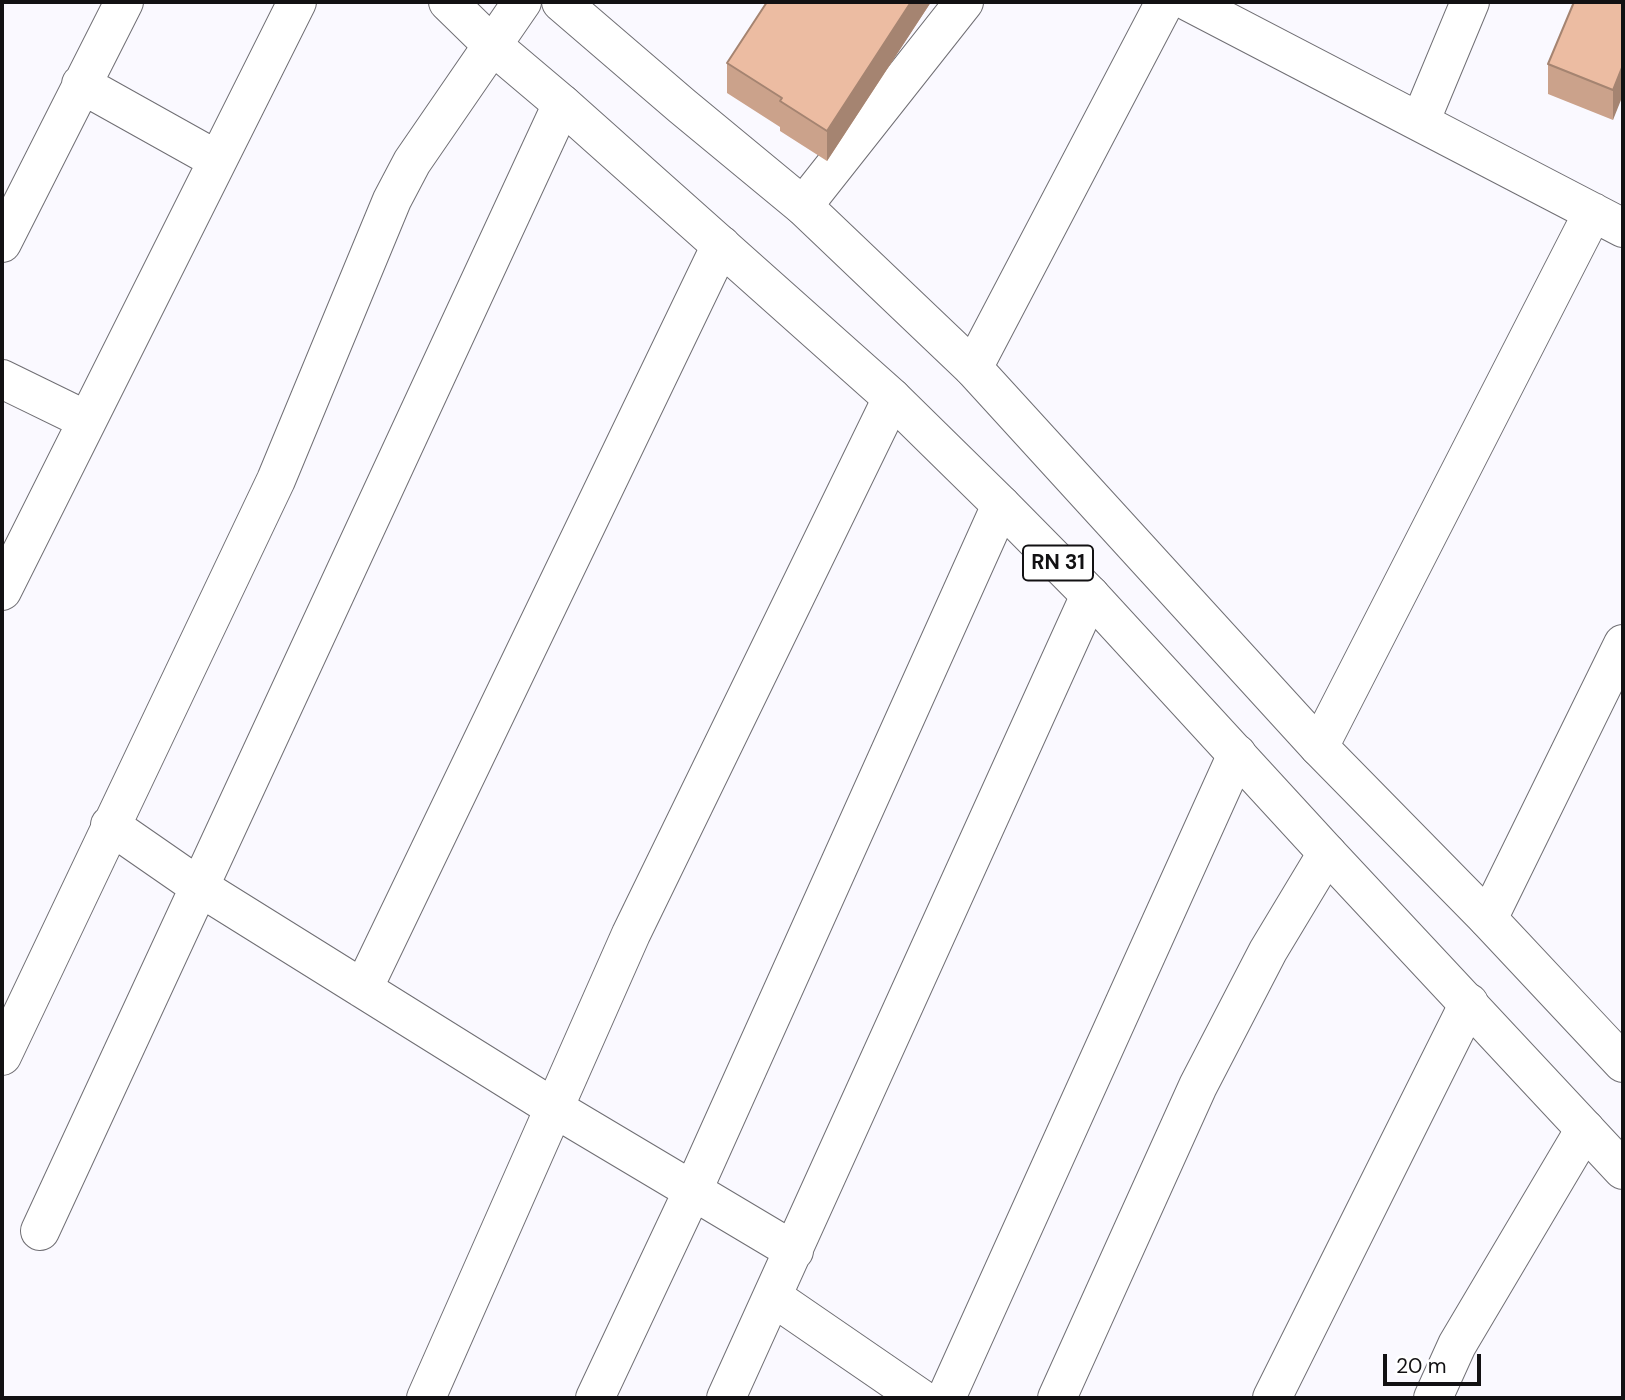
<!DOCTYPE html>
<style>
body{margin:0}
#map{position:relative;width:1625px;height:1400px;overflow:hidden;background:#faf9ff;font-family:"DM Sans",sans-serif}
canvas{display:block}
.frame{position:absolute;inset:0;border:4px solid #121113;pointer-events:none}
.scale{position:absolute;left:1383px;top:1354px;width:98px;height:32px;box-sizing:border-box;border:4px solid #121113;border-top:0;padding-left:9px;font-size:21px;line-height:24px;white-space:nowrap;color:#121113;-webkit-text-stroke:5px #fff;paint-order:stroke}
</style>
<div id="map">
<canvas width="1625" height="1400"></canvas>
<div class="frame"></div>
<div class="scale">20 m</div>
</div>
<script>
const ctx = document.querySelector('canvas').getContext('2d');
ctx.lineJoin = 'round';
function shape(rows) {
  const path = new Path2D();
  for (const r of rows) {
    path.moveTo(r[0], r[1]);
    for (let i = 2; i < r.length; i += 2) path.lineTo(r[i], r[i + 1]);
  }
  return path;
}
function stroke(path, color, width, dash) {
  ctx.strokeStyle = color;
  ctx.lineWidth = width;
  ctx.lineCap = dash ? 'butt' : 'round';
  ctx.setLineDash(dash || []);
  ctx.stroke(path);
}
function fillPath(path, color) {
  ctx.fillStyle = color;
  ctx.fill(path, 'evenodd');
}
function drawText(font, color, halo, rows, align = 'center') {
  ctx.font = font + ' "DM Sans",sans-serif';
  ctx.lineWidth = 6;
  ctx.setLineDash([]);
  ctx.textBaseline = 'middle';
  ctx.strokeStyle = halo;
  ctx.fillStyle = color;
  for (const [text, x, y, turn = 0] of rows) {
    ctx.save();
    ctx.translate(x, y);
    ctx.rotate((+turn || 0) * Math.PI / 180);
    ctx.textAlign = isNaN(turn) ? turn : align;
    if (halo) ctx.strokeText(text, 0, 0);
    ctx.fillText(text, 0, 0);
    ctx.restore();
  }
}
const minor = shape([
 [1189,2,1623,228],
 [81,84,217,160],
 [1420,122,1470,2],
 [803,206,964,2],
 [2,243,124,2],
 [973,368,1165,2],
 [2,379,86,420],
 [2,591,297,2],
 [1319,747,1593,212],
 [110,825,198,886,554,1108,794,1251],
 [1488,919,1623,644],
 [363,989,721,245],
 [2,1056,276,480,392,200,412,162,522,2],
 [40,1231,562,104],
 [773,1297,920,1398],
 [426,1398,631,934,892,398],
 [595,1398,693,1190,1001,505],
 [726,1398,1090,595],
 [946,1398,1237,754],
 [1057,1398,1198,1086,1268,951,1327,853],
 [1272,1398,1469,1003],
 [1433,1398,1457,1345,1585,1129]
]);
const trunk = shape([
 [448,2,491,44,562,104,892,398,1001,505,1090,595,1327,853,1623,1170],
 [561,2,682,106,803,206,973,368,1319,747,1488,919,1623,1063]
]);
stroke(minor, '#706f74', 40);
stroke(trunk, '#706f74', 40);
stroke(minor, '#fff', 38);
stroke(trunk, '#fff', 38);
fillPath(shape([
 [767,2,931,2,827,161,780,131,780,127,727,93,727,63],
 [1623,2,1613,120,1548,94,1548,64]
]), '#cba28b');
fillPath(shape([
 [911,2,931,2,827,161,827,131],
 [1623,65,1623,95,1613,120,1613,90]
]), '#a58471');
const building = shape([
 [767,2,911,2,827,131,780,101,782,98,727,63,767,2],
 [1574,2,1623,2,1623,65,1613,90,1548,64,1574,2]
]);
fillPath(building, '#ecbca2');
stroke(building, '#a58471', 2);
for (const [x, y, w] of [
 [1058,563,70]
]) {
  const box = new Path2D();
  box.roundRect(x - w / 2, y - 17.5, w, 35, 5);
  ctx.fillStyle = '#fff';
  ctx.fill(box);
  stroke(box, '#121113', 2);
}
drawText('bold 21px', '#121113', null, [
 ["RN 31",1058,563]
]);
</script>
